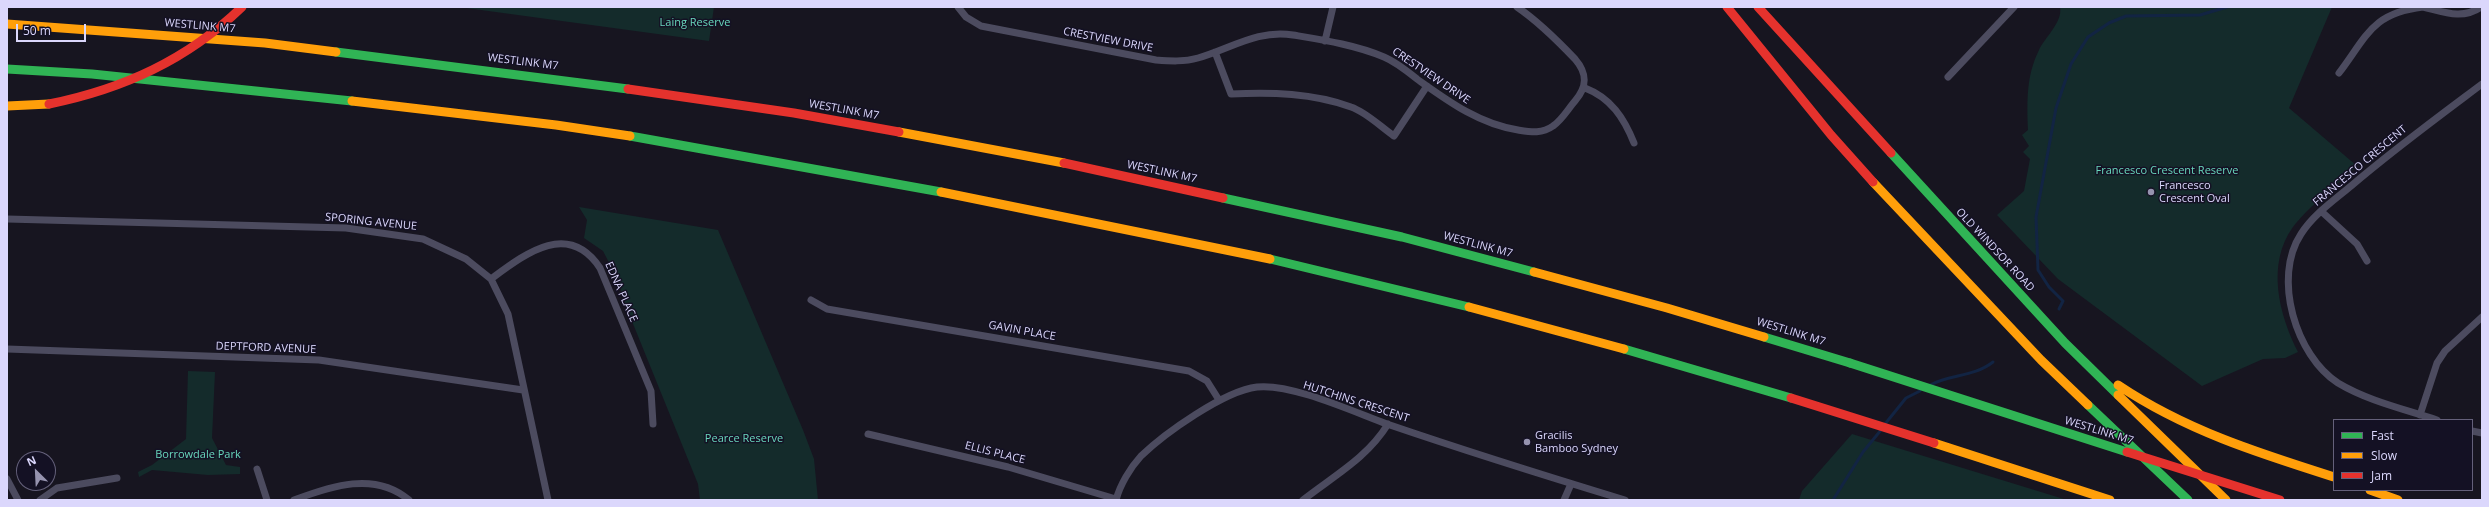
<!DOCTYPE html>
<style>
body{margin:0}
#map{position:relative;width:2489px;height:507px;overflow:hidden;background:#171520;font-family:"Open Sans",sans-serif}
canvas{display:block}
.frame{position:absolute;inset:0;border:8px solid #dbd7fc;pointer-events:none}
.legend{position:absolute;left:2333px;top:419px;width:140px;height:72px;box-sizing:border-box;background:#141124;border:1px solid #64607a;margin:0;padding:5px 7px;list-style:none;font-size:12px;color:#dbd7fc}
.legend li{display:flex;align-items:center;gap:8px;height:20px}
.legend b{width:20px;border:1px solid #64607a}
.north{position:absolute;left:16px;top:451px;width:40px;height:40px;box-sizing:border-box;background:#141124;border:1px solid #64607a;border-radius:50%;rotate:336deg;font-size:11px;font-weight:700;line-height:16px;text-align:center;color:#dbd7fc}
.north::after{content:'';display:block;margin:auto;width:14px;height:18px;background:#9693af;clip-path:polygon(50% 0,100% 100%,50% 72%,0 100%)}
.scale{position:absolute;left:16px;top:24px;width:70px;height:18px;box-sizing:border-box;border:2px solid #dbd7fc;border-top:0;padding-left:5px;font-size:12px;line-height:14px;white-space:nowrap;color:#dbd7fc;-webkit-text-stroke:3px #141124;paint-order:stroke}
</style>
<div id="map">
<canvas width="2489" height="507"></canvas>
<div class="frame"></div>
<ul class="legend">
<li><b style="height:5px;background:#30b455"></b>Fast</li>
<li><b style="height:5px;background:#ff9f0a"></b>Slow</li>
<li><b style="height:5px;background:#e5322d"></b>Jam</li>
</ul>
<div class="north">N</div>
<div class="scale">50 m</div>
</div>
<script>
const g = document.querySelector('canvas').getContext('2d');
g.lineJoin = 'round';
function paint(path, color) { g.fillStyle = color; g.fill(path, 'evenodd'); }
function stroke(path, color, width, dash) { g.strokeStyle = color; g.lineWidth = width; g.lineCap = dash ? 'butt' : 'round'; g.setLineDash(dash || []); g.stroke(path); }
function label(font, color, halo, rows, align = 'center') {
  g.font = font + ' "Open Sans",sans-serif'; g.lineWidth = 3; g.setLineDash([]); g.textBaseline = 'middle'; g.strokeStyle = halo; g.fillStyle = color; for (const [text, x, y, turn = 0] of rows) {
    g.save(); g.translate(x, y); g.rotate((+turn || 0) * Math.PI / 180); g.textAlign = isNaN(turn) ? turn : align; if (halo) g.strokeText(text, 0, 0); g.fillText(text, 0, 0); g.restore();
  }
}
paint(new Path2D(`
 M459 7H714L709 41Z
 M2060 7H2332L2289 108 2357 166C2338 184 2308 207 2293 227 2266 264 2279 315 2298 352L2285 358 2263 359 2202 386 2058 279 1997 215 2024 191 2030 159 2023 152 2029 146 2022 135 2028 130C2027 102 2026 76 2039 50 2045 37 2063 22 2060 7Z
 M579 207 718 230 803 430 814 459 818 500H700L698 484 625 304 618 280 603 251 584 238 587 220Z
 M188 371 215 372 212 438 226 465 240 467V474L208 475 152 470 139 477 138 472 152 465 186 439Z
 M1852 434 2067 500H1799L1802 491Z`), '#142b2b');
stroke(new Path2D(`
 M2059 309 2063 301 2049 287 2038 270 2036 217 2056 108 2071 64 2088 37 2109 23 2126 16 2200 15 2227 7
 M1930 385C1950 374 1974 377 1993 362
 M1885 424 1906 398 1920 391
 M1833 500 1863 452 1881 430`), '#122443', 3);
stroke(new Path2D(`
 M958 7 966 17 981 26 1156 60C1170 61 1184 62 1198 58 1230 49 1258 29 1293 35 1323 40 1356 45 1384 57 1396 62 1407 71 1417 79 1448 101 1479 124 1518 130 1531 132 1542 134 1553 126 1562 120 1568 109 1575 101 1587 87 1588 74 1575 59 1556 39 1539 22 1517 7
 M2423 7C2444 12 2462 20 2481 7
 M1325 41 1333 7
 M1215 52 1231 94C1271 92 1313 93 1351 107 1366 112 1381 127 1394 136L1427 86
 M2339 73C2367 36 2372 13 2423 7
 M1948 77 2014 7
 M1585 88C1611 98 1624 118 1634 143
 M2321 211 2357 244 2367 261
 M7 219 346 228 423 239 466 259 491 279 508 314 548 500
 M491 279C525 254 568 220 600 268L651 391 653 424
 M811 300 827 309 1189 371 1207 381 1219 400
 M7 349 319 360 523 390
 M2420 415 2437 363 2445 351 2482 317
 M2437 420C2404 409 2368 401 2338 383 2296 356 2272 278 2301 234 2313 215 2333 201 2351 186 2393 150 2438 117 2482 84
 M2472 431 2482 433
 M868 434 1008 467 1116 499
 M257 469 267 500
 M7 479 18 500
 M40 500 57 488 117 478
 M294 500C331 486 375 471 409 500
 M1116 500C1120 485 1130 468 1141 456 1165 433 1224 391 1257 387 1291 383 1354 412 1387 424 1466 451 1546 476 1625 500
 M1303 500C1335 475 1367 458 1388 424
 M1564 500 1571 484`), '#4c4b5f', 7);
stroke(new Path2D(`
 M336 52 628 89
 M7 69 92 74 352 101
 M630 136 941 192
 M1891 153 2065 343 2118 395
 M1223 198 1402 237 1534 272
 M1270 259 1469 307
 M1764 337 1850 363
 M1624 349 1791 398
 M2088 405 2188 500`), '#30b455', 9);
stroke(new Path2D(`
 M7 24 265 43 336 52
 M352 101 556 125 630 136
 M7 106 49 104
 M899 132 1064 163
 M1873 182 2041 360 2088 405
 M941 192 1270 259
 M1534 272 1667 308 1764 337
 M1469 307 1624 349
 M2118 385C2185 430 2258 453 2334 477
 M2118 395 2226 500
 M1934 443 2110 500
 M2370 490 2398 500`), '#ff9f0a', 9);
stroke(new Path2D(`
 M1727 7 1831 135 1873 182
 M1758 7 1891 153
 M628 89 794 113 899 132
 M1064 163 1223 198
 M1791 398 1934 443`), '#e5322d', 9);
stroke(new Path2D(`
 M1850 363 2127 452`), '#30b455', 9);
stroke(new Path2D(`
 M49 104C123 89 187 60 242 7
 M2127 452 2280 500`), '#e5322d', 9);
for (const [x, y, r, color] of [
 [2151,192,4,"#9693af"],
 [1527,442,4,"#9693af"]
]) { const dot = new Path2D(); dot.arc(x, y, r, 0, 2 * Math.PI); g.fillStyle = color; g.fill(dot); stroke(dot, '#141124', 1.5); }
label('11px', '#68d7bc', '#141124', [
 ["Laing Reserve",695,23],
 ["Francesco Crescent Reserve",2167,171],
 ["Pearce Reserve",744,439],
 ["Borrowdale Park",198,455]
]);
label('11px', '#dbd7fc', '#141124', [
 ["WESTLINK M7",200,26,5],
 ["CRESTVIEW DRIVE",1108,40,11],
 ["WESTLINK M7",523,62,7],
 ["CRESTVIEW DRIVE",1431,76,34],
 ["WESTLINK M7",844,110,10],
 ["FRANCESCO CRESCENT",2360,166,-40],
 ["WESTLINK M7",1162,172,12],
 ["SPORING AVENUE",371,222,6],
 ["WESTLINK M7",1478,245,15],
 ["OLD WINDSOR ROAD",1995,250,47],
 ["EDNA PLACE",621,292,66],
 ["GAVIN PLACE",1022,331,10],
 ["WESTLINK M7",1791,332,17],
 ["DEPTFORD AVENUE",266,348,2],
 ["HUTCHINS CRESCENT",1356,402,18],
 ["WESTLINK M7",2099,431,17],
 ["ELLIS PLACE",995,453,14]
]);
label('11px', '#dbd7fc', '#141124', [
 ["Francesco",2159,186],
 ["Crescent Oval",2159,199],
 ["Gracilis",1535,436],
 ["Bamboo Sydney",1535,449]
], 'left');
</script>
